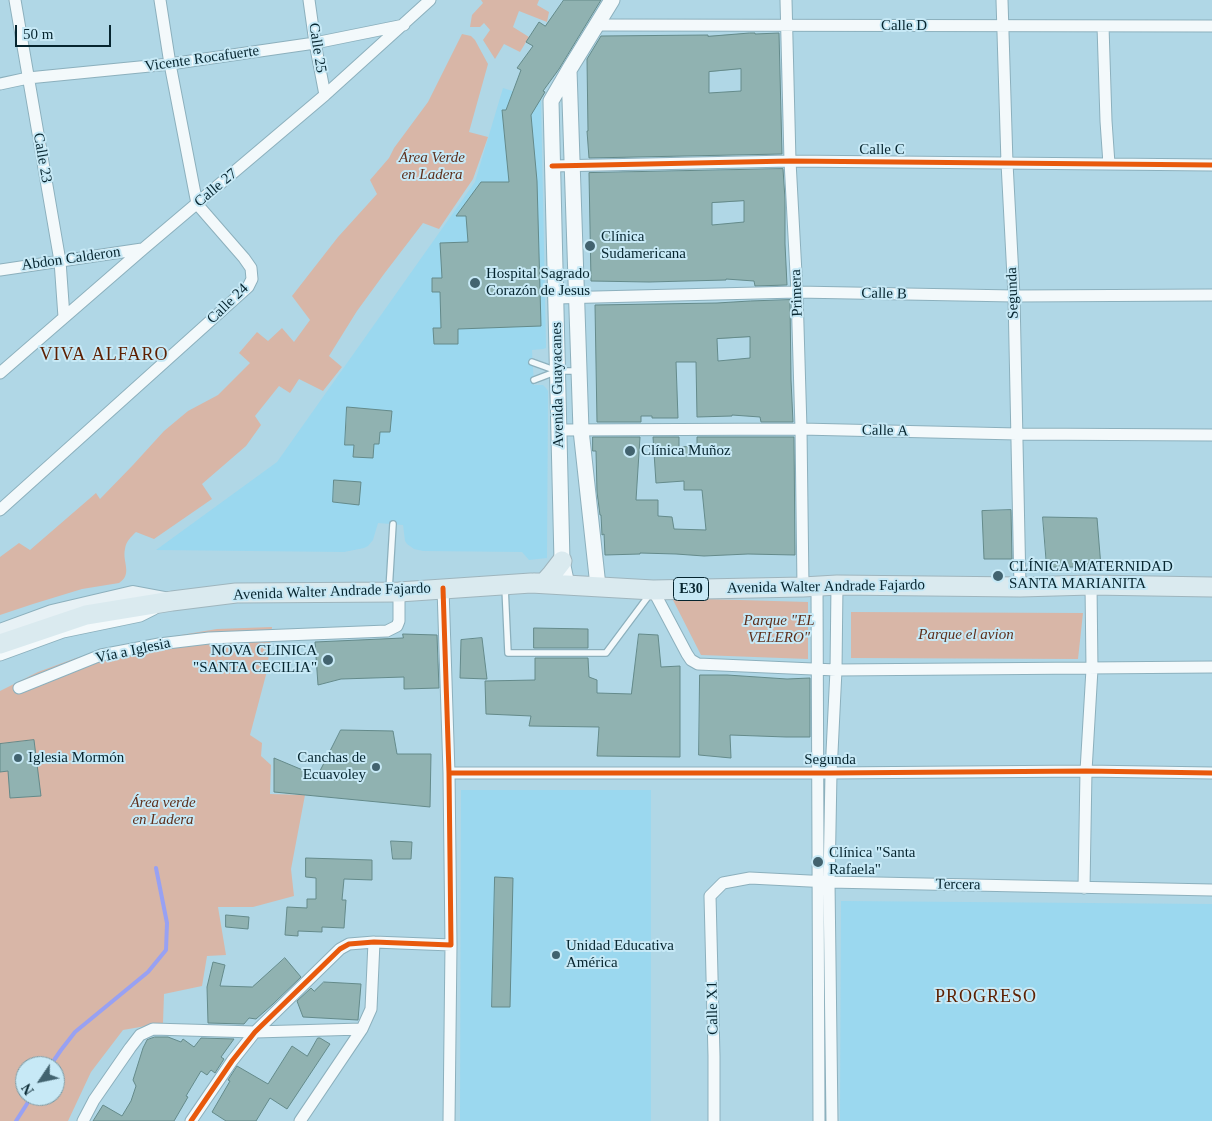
<!DOCTYPE html>
<meta charset="utf-8">
<style>
body{margin:0}
#map{position:relative;width:1212px;height:1121px;overflow:hidden;background:#b0d7e6;font-family:Georgia,serif}
canvas{display:block}
.north{position:absolute;left:15px;top:1056px;width:50px;height:50px;box-sizing:border-box;background:#c7e9f6;border:1px solid #7a9ba6;border-radius:50%;rotate:236deg;font-size:14px;font-weight:700;line-height:20px;text-align:center;color:#06252f}
.north::after{content:'';display:block;margin:auto;width:18px;height:22px;background:#42636f;clip-path:polygon(50% 0,100% 100%,50% 72%,0 100%)}
.scale{position:absolute;left:15px;top:25px;width:96px;height:22px;box-sizing:border-box;border:2px solid #06252f;border-top:0;padding-left:6px;font-size:15px;line-height:18px;white-space:nowrap;color:#06252f;-webkit-text-stroke:4px #c7e9f6;paint-order:stroke}
</style>
<div id="map">
<canvas width="1212" height="1121"></canvas>
<div class="north">N</div>
<div class="scale">50 m</div>
</div>
<script>
const g = document.querySelector('canvas').getContext('2d');
g.lineJoin = 'round';
function paint(path, color) { g.fillStyle = color; g.fill(path, 'evenodd'); }
function stroke(path, color, width, dash) { g.strokeStyle = color; g.lineWidth = width; g.lineCap = dash ? 'butt' : 'round'; g.setLineDash(dash || []); g.stroke(path); }
function label(font, color, halo, rows, align = 'center') {
  g.font = font + ' Georgia,serif'; g.lineWidth = 4; g.setLineDash([]); g.textBaseline = 'middle'; g.strokeStyle = halo; g.fillStyle = color; for (const [text, x, y, turn = 0] of rows) {
    g.save(); g.translate(x, y); g.rotate((+turn || 0) * Math.PI / 180); g.textAlign = isNaN(turn) ? turn : align; if (halo) g.strokeText(text, 0, 0); g.fillText(text, 0, 0); g.restore();
  }
}
paint(new Path2D(`
 M503 88 541 100 546 345V348L543 349 532 350 534 385H543L546 388 548 391 547 558 529 560 522 552 423 551 414 549 407 544 405 541 403 525 378 523 373 540 368 546 364 548 344 552 156 550 277 462 475 182Z
 M461 790H651V1121H460Z
 M841 901 1212 904V1121H840Z`), '#9bd8ef');
paint(new Path2D(`
 M481 0H539L537 5 549 12 547 22 519 11 513 27 529 37 520 52 504 44 495 59 483 40 490 30 484 23 480 27H470L472 15 483 3Z
 M462 34 471 36 475 40 488 64 469 132 488 137 473 179 439 229 423 223 384 274 357 311 329 356 342 367 323 391 299 379 290 393 279 386 255 416 261 425 246 446 202 484 212 499 154 539 136 532C131 537 126 541 125 549 122 562 133 574 119 583L82 589 33 604 0 615V557L19 543 30 550 96 493 100 499 133 465 164 431 188 411 218 395 250 363 239 353 257 332 268 341 282 328 294 342 310 320 292 296 338 237 377 194 370 180 389 158 394 148 428 102Z
 M672 598 808 602V659L701 655Z
 M851 612 1083 613 1078 659 851 658Z
 M272 627 267 671 250 735 262 743 261 756 271 765 270 794 305 795 291 869 294 896 253 907H218L226 955 207 956 202 986 164 994 163 1023 123 1030 91 1072 68 1121H0V691L38 672 76 658 121 645 217 629ZM25 1066H55V1096H25Z`), '#d8b6a7');
stroke(new Path2D(`
 M50 1066 61 1050 75 1032 148 972 166 950 167 923 156 868
 M16 1121 32 1096`), '#98a1f3', 4);
const building = new Path2D(`
 M564 0H601L559 69 543 91 545 92 531 115 537 181 541 326 458 329V344H434L433 328H441L440 292H432V278H442L440 243 468 242 466 216H456L481 182H509L502 110H506L521 70 517 68 533 46 526 42 539 22 545 26Z
 M750 33H755V34L779 33 782 154 589 158 587 131H588L587 59 601 36 708 35V36ZM741 69V91L709 93V72Z
 M783 169 785 199V244L787 285 755 286 754 281 726 279V280L649 282 591 281 589 173ZM744 201V222L712 225V203Z
 M790 300 791 380 793 422H761L760 417 732 415V416L697 417 696 362H676L678 418H652V416H641V422H597L595 305 717 303 750 301ZM750 337V358L718 361 717 339Z
 M347 407 392 411 390 432H380L379 444H374L373 458 353 457 354 445H345Z
 M593 437H640L636 500H658V516L672 517 674 529 706 530 702 490H684V481L656 483 653 437H679V447L697 446V437H794L795 555 748 554 704 556 676 554 640 553V554L605 555 604 534 602 535 601 515H600L597 492 596 451H593Z
 M334 480 361 482 359 505 333 502Z
 M1011 510 1012 559H984L982 511Z
 M1043 517 1097 518 1101 567H1047Z
 M534 628 588 629V648H534Z
 M403 634 437 635 439 688 404 689V677L341 679 318 685 315 642 403 638Z
 M639 634 658 635 661 667 680 666V757L597 756 599 727 529 726 531 716 486 714 485 681 535 680V658H588L589 677 597 680V693L631 694Z
 M482 638 487 679 460 678 461 640Z
 M700 675H727L787 679 810 678V737H786L730 735 731 758 699 755Z
 M341 730 393 731 397 754H431L430 807 274 792V758L317 776Z
 M34 740 41 796 10 798 8 771 0 772V744Z
 M391 841 412 842 411 859H393Z
 M306 858 372 860V880L344 879 342 900H346L344 928 322 927V932L298 931V936L285 935 287 907 307 908V899H316V878L306 877Z
 M495 877 513 878 510 1007H492Z
 M226 915 249 917 248 929 226 927Z
 M285 958 301 977 273 1004 256 1019 249 1018 244 1024 208 1023 207 987 213 962 225 965 220 986 252 987Z
 M324 982 361 984 358 1020 303 1017 297 1001 311 988 314 991Z
 M155 1037H168L181 1042 183 1039 194 1047 201 1038 234 1039 221 1057 224 1059 215 1073 211 1070 207 1075 201 1071 186 1096 188 1097 174 1121H93L103 1105 122 1116 131 1101 136 1086 133 1080 143 1048 147 1040Z
 M318 1038H320L330 1044 287 1109 270 1098 256 1121H226L212 1112 230 1081 228 1080 237 1066 268 1084 292 1046 307 1056Z`);
paint(building, '#90b2b1');
stroke(building, '#648a8a', 1);
const service = new Path2D(`
 M532 362 557 371H578
 M534 380 555 372
 M505 587 508 653H606L650 594
 M389 590 393 524`);
const minor = new Path2D(`
 M15 0 60 261 64 317
 M309 0 315 43 325 95
 M786 0 790 161 797 292 801 429 803 587
 M1002 0 1007 163 1014 296 1020 587
 M597 25 1212 26
 M1103 26 1106 121 1109 164
 M0 84 28 78 170 64 315 43 404 25
 M552 166 790 161 1212 165
 M0 270 142 249
 M556 298 797 292 1014 296 1212 295
 M0 373 143 249 325 95 430 0
 M559 430 801 429 1017 434 1212 435
 M0 510 248 287 252 279 251 268 244 258 197 204 170 64 160 0
 M817 586 819 1121
 M653 590 687 654 691 660 698 664 836 670 1212 667
 M0 655 63 632 140 616 154 609
 M19 688 101 655 159 644 209 638 387 631 397 626 399 621V592
 M449 773H831L1086 771 1212 773
 M1084 888 1086 771 1092 669 1091 585
 M83 1121 94 1100 130 1048 140 1035 153 1029 255 1032 362 1029
 M191 1121 232 1061 255 1032 340 949 349 944 374 942 451 945 449 773 443 588
 M300 1121 362 1029 371 1009 374 942
 M449 1121 451 945
 M714 1121V1056L710 896 723 883 750 878 829 882 1212 890
 M832 1121 829 882 831 773 836 670 837 585`);
const tertiary = new Path2D(`
 M569 70 581 430 598 586
 M567 585 562 561 551 101 569 70 612 0`);
const secondary = new Path2D(`
 M0 632 52 613 133 594 165 600`);
const primary = new Path2D(`
 M534 583H544L552 574 562 561
 M0 644 86 615 172 601 236 593 399 592 531 583 653 590 803 587 837 585 1020 587 1091 585 1212 587`);
stroke(service, '#8cb0bd', 8);
stroke(minor, '#8cb0bd', 13);
stroke(tertiary, '#8cb0bd', 17);
stroke(secondary, '#8cb0bd', 18);
stroke(primary, '#9fb5bd', 21);
stroke(service, '#f3f9fb', 5.5);
stroke(minor, '#f3f9fb', 11);
stroke(tertiary, '#f3f9fb', 15);
stroke(secondary, '#e7f1f5', 16);
stroke(primary, '#daeaef', 19);
stroke(new Path2D(`
 M552 166 790 161 1212 165
 M449 773H831L1086 771 1212 773
 M191 1121 232 1061 255 1032 340 949 349 944 374 942 451 945 449 773 443 588`), '#e8590c', 5);
for (const [x, y, r, color] of [
 [590,246,6,"#42636f"],
 [475,283,6,"#42636f"],
 [630,451,6,"#42636f"],
 [998,576,6,"#42636f"],
 [328,660,6,"#42636f"],
 [18,758,5,"#42636f"],
 [376,767,5,"#42636f"],
 [818,862,6,"#42636f"],
 [556,955,5,"#42636f"]
]) { const dot = new Path2D(); dot.arc(x, y, r, 0, 2 * Math.PI); g.fillStyle = color; g.fill(dot); stroke(dot, '#c7e9f6', 2); }
for (const [x, y, w] of [
 [691,589,35]
]) { const box = new Path2D(); box.roundRect(x - w / 2, y - 11.5, w, 23, 4); g.fillStyle = '#c7e9f6'; g.fill(box); stroke(box, '#06252f', 1); }
label('bold 14px', '#06252f', null, [
 ["E30",691,589]
]);
label('15px', '#06252f', '#c7e9f6', [
 ["Calle D",904,26],
 ["Calle 25",317,48,81],
 ["Vicente Rocafuerte",202,59,-8],
 ["Calle C",882,150],
 ["Calle 23",42,158,80],
 ["Calle 27",216,188,-40],
 ["Abdon Calderon",71,259,-8],
 ["Primera",797,293,-92],
 ["Segunda",1013,293,-92],
 ["Calle B",884,294,1],
 ["Calle 24",228,304,-44],
 ["Avenida Guayacanes",558,385,-91],
 ["Calle A",885,431,1],
 ["Avenida Walter Andrade Fajardo",826,587,-1],
 ["Avenida Walter Andrade Fajardo",332,592,-2],
 ["Vía a Iglesia",133,651,-12],
 ["Segunda",830,760],
 ["Tercera",958,885,1],
 ["Calle X1",713,1008,-91]
]);
label('italic 15px', '#5e2f1b', '#c7e9f6', [
 ["Área Verde",432,158],
 ["en Ladera",432,175],
 ["Parque \"EL",779,621],
 ["VELERO\"",779,638],
 ["Parque el avion",966,635],
 ["Área verde",163,803],
 ["en Ladera",163,820]
]);
label('15px', '#06252f', '#c7e9f6', [
 ["Clínica",601,237],
 ["Sudamericana",601,254],
 ["Hospital Sagrado",486,274],
 ["Corazón de Jesus",486,291],
 ["Clínica Muñoz",641,451],
 ["CLÍNICA MATERNIDAD",1009,567],
 ["SANTA MARIANITA",1009,584],
 ["NOVA CLINICA",317,651,"right"],
 ["\"SANTA CECILIA\"",317,668,"right"],
 ["Iglesia Mormón",28,758],
 ["Canchas de",366,758,"right"],
 ["Ecuavoley",366,775,"right"],
 ["Clínica \"Santa",829,853],
 ["Rafaela\"",829,870],
 ["Unidad Educativa",566,946],
 ["América",566,963]
], 'left');
g.letterSpacing = '1px';
label('18px', '#5d1f00', '#c7e9f6', [
 ["VIVA ALFARO",104,355],
 ["PROGRESO",986,997]
]);
g.letterSpacing = '0px';
</script>
